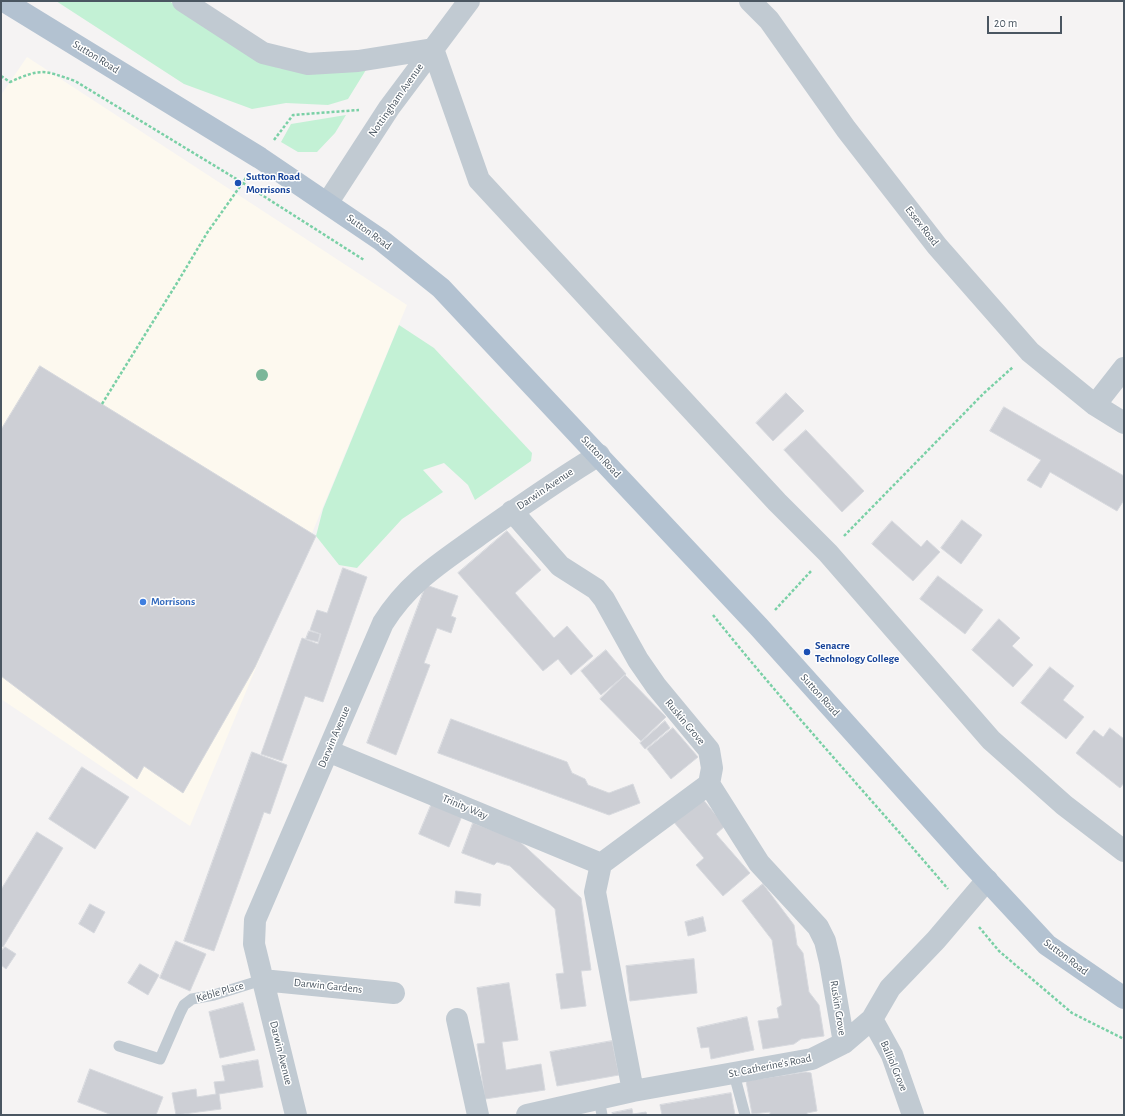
<!DOCTYPE html>
<style>
body{margin:0}
#map{position:relative;width:1125px;height:1116px;overflow:hidden;background:#f5f3f3;font-family:"Alegreya Sans",sans-serif}
canvas{display:block}
.frame{position:absolute;inset:0;border:2px solid #4a5661;pointer-events:none}
.scale{position:absolute;left:987px;top:16px;width:75px;height:18px;box-sizing:border-box;border:2px solid #4a5661;border-top:0;padding-left:5px;font-size:12px;line-height:14px;white-space:nowrap;color:#4a5661;-webkit-text-stroke:3px #fff;paint-order:stroke}
</style>
<div id="map">
<canvas width="1125" height="1116"></canvas>
<div class="frame"></div>
<div class="scale">20 m</div>
</div>
<script>
const g = document.querySelector('canvas').getContext('2d');
g.lineJoin = 'round';
function paint(path, color) { g.fillStyle = color; g.fill(path, 'evenodd'); }
function stroke(path, color, width, dash) { g.strokeStyle = color; g.lineWidth = width; g.lineCap = dash ? 'butt' : 'round'; g.setLineDash(dash || []); g.stroke(path); }
function label(font, color, halo, rows, align = 'center') {
  g.font = font + ' "Alegreya Sans",sans-serif'; g.lineWidth = 3; g.setLineDash([]); g.textBaseline = 'middle'; g.strokeStyle = halo; g.fillStyle = color; for (const [text, x, y, turn = 0] of rows) {
    g.save(); g.translate(x, y); g.rotate((+turn || 0) * Math.PI / 180); g.textAlign = isNaN(turn) ? turn : align; if (halo) g.strokeText(text, 0, 0); g.fillText(text, 0, 0); g.restore();
  }
}
paint(new Path2D(`
 M27 57 407 305 190 826 1 699V95Z`), '#fdf9ef');
paint(new Path2D(`
 M56 1H169L278 68 312 72 369 65 348 99 328 105 286 103 252 109 184 84Z
 M346 115 335 133 317 152H298L281 142 291 124Z
 M399 325 434 348 532 453 531 461 475 500 468 485 444 463 423 470 443 492 402 519 357 568 339 565 316 536 323 509Z`), '#c3f1d5');
const building = new Path2D(`
 M40 366 316 536 255 667 183 793 144 766 137 779 1 676V430Z
 M786 393 804 411 773 441 756 423Z
 M1004 407 1124 476V500L1117 511 1050 472 1041 488 1027 480 1041 460 990 431Z
 M806 430 864 491 842 512 784 450Z
 M962 520 982 535 961 564 941 548Z
 M892 521 921 547 927 540 940 552 913 581 872 544Z
 M507 531 541 570 515 593 554 638 567 626 593 656 571 675 558 659 543 671 458 573Z
 M343 568 367 577 323 702 305 696 282 761 261 754 302 638 318 644 321 634 310 630 317 610 327 613Z
 M938 576 983 610 965 634 920 599Z
 M426 585 458 596 451 616 456 618 451 633 437 628 424 663 430 665 396 755 367 743Z
 M999 619 1020 638 1012 646 1033 665 1013 687 972 650Z
 M309 631 320 634 318 642 306 639Z
 M606 650 626 674 601 695 581 671Z
 M1050 667 1074 686 1063 700 1084 717 1066 739 1021 703Z
 M625 675 666 717 641 741 600 699Z
 M451 719 567 762 572 773 585 779 588 785 609 793 633 784 640 803 609 815 438 753Z
 M665 721 670 728 645 749 640 743Z
 M673 728 698 757 671 779 647 749Z
 M1110 728 1124 739V783L1120 788 1076 753 1094 730 1103 737Z
 M252 752 287 765 270 814 264 812 214 951 184 941Z
 M82 767 129 797 95 849 49 819Z
 M701 797 725 826 716 834 750 873 723 896 696 865 704 858 673 821Z
 M432 803 462 816 449 847 419 834Z
 M473 823 517 839 581 898 591 970 581 971 586 1006 561 1009 556 974 564 973 555 909 510 866 497 862 494 865 462 853Z
 M37 832 63 848 3 947 1 945V890Z
 M763 884 794 925 797 945 803 953 809 992 819 1005 824 1036 801 1039 794 1044 763 1049 758 1021 779 1018 777 1008 782 1005 772 940 742 901Z
 M456 891 481 894 480 906 455 903Z
 M90 904 105 912 94 933 79 924Z
 M703 917 706 931 688 936 685 922Z
 M176 941 206 954 190 991 160 978Z
 M5 947 16 954 6 969 1 965V951Z
 M694 959 697 993 630 1001 626 966Z
 M140 964 159 975 148 995 128 983Z
 M509 983 518 1040 502 1042 506 1070 541 1064 545 1090 485 1099 477 1044 485 1043 477 988Z
 M243 1003 255 1050 220 1058 209 1012Z
 M747 1017 754 1050 711 1059 709 1047 701 1048 697 1028Z
 M612 1041 619 1075 557 1086 550 1052Z
 M258 1060 263 1087 219 1094 221 1109 176 1115 172 1093 196 1089 197 1097 216 1094 214 1082 225 1081 222 1066Z
 M90 1069 163 1097 156 1115H112L78 1102Z
 M806 1072 811 1073 817 1111 807 1113V1115H770V1112L752 1114 746 1081Z
 M731 1093 735 1115H662L660 1105Z
 M632 1109 633 1114 646 1112 647 1115H613L612 1113Z`);
paint(building, '#cdcfd5');
stroke(building, '#d7d9de', 1);
stroke(new Path2D(`
 M1 76 10 82C41 68 44 70 75 81L243 183 364 260
 M274 140 293 115 359 110
 M102 404 177 283 207 233 246 178
 M844 536 984 393 1013 367
 M775 610 812 570
 M713 615C788 709 870 797 948 889
 M979 927 999 951 1072 1013 1124 1039`), '#7ad0a6', 2.5, [3, 2]);
stroke(new Path2D(`
 M119 1046 160 1059 180 1013 184 1005 192 999 214 995 262 980
 M734 1074 745 1115
 M599 1099 602 1115`), '#c1cad2', 11);
stroke(new Path2D(`
 M183 1 263 53 308 64 358 61 433 49 479 180 777 502 828 553 991 740 1064 805 1124 851
 M750 1 769 20 846 129 937 246 1030 352 1095 405 1124 423
 M328 202 389 108 469 1
 M1095 405 1124 368
 M512 511 560 566 596 589 604 599 638 660 656 686 709 750 712 768 709 784 759 863 818 927 825 941 830 962 844 1043
 M328 751 601 864
 M262 980 394 993
 M457 1019 478 1115
 M872 1019 892 1055 913 1115
 M633 1091 595 892 601 864 709 784
 M296 1115 254 944 255 920 383 623C409 582 439 564 478 536 518 508 557 480 599 455
 M527 1115 633 1091 812 1059 844 1043 872 1019 890 988 936 940 987 880`), '#c1cad2', 22);
stroke(new Path2D(`
 M4 1 260 158 381 240 441 288 759 627 969 861 1047 945 1124 998`), '#b3c2d1', 22);
g.fillStyle = '#7bb799';
for (const [x, y] of [
 [262,375]
]) { g.beginPath(); g.arc(x, y, 6, 0, 2 * Math.PI); g.fill(); }
for (const [x, y, r, color] of [
 [238,183,4,"#1a4fb4"],
 [143,602,4,"#3f7fe0"],
 [807,652,4,"#1a4fb4"]
]) { const dot = new Path2D(); dot.arc(x, y, r, 0, 2 * Math.PI); g.fillStyle = color; g.fill(dot); stroke(dot, '#fff', 1.5); }
label('11px', '#4a5661', '#fff', [
 ["Sutton Road",96,57,32],
 ["Nottingham Avenue",396,100,-55],
 ["Essex Road",922,226,52],
 ["Sutton Road",369,232,36],
 ["Sutton Road",601,457,47],
 ["Darwin Avenue",545,489,-34],
 ["Sutton Road",820,695,48],
 ["Ruskin Grove",685,722,50],
 ["Darwin Avenue",334,737,-67],
 ["Trinity Way",465,807,23],
 ["Sutton Road",1066,957,37],
 ["Darwin Gardens",328,986,6],
 ["Keble Place",220,992,-16],
 ["Ruskin Grove",838,1008,81],
 ["Darwin Avenue",281,1053,76],
 ["St. Catherine's Road",770,1066,-11],
 ["Balliol Grove",894,1066,67]
]);
label('bold 11px', '#164399', '#fff', [
 ["Sutton Road",246,177],
 ["Morrisons",246,190],
 ["Senacre",815,646],
 ["Technology College",815,659]
], 'left');
label('bold 11px', '#366cbe', '#fff', [
 ["Morrisons",151,602]
], 'left');
</script>
